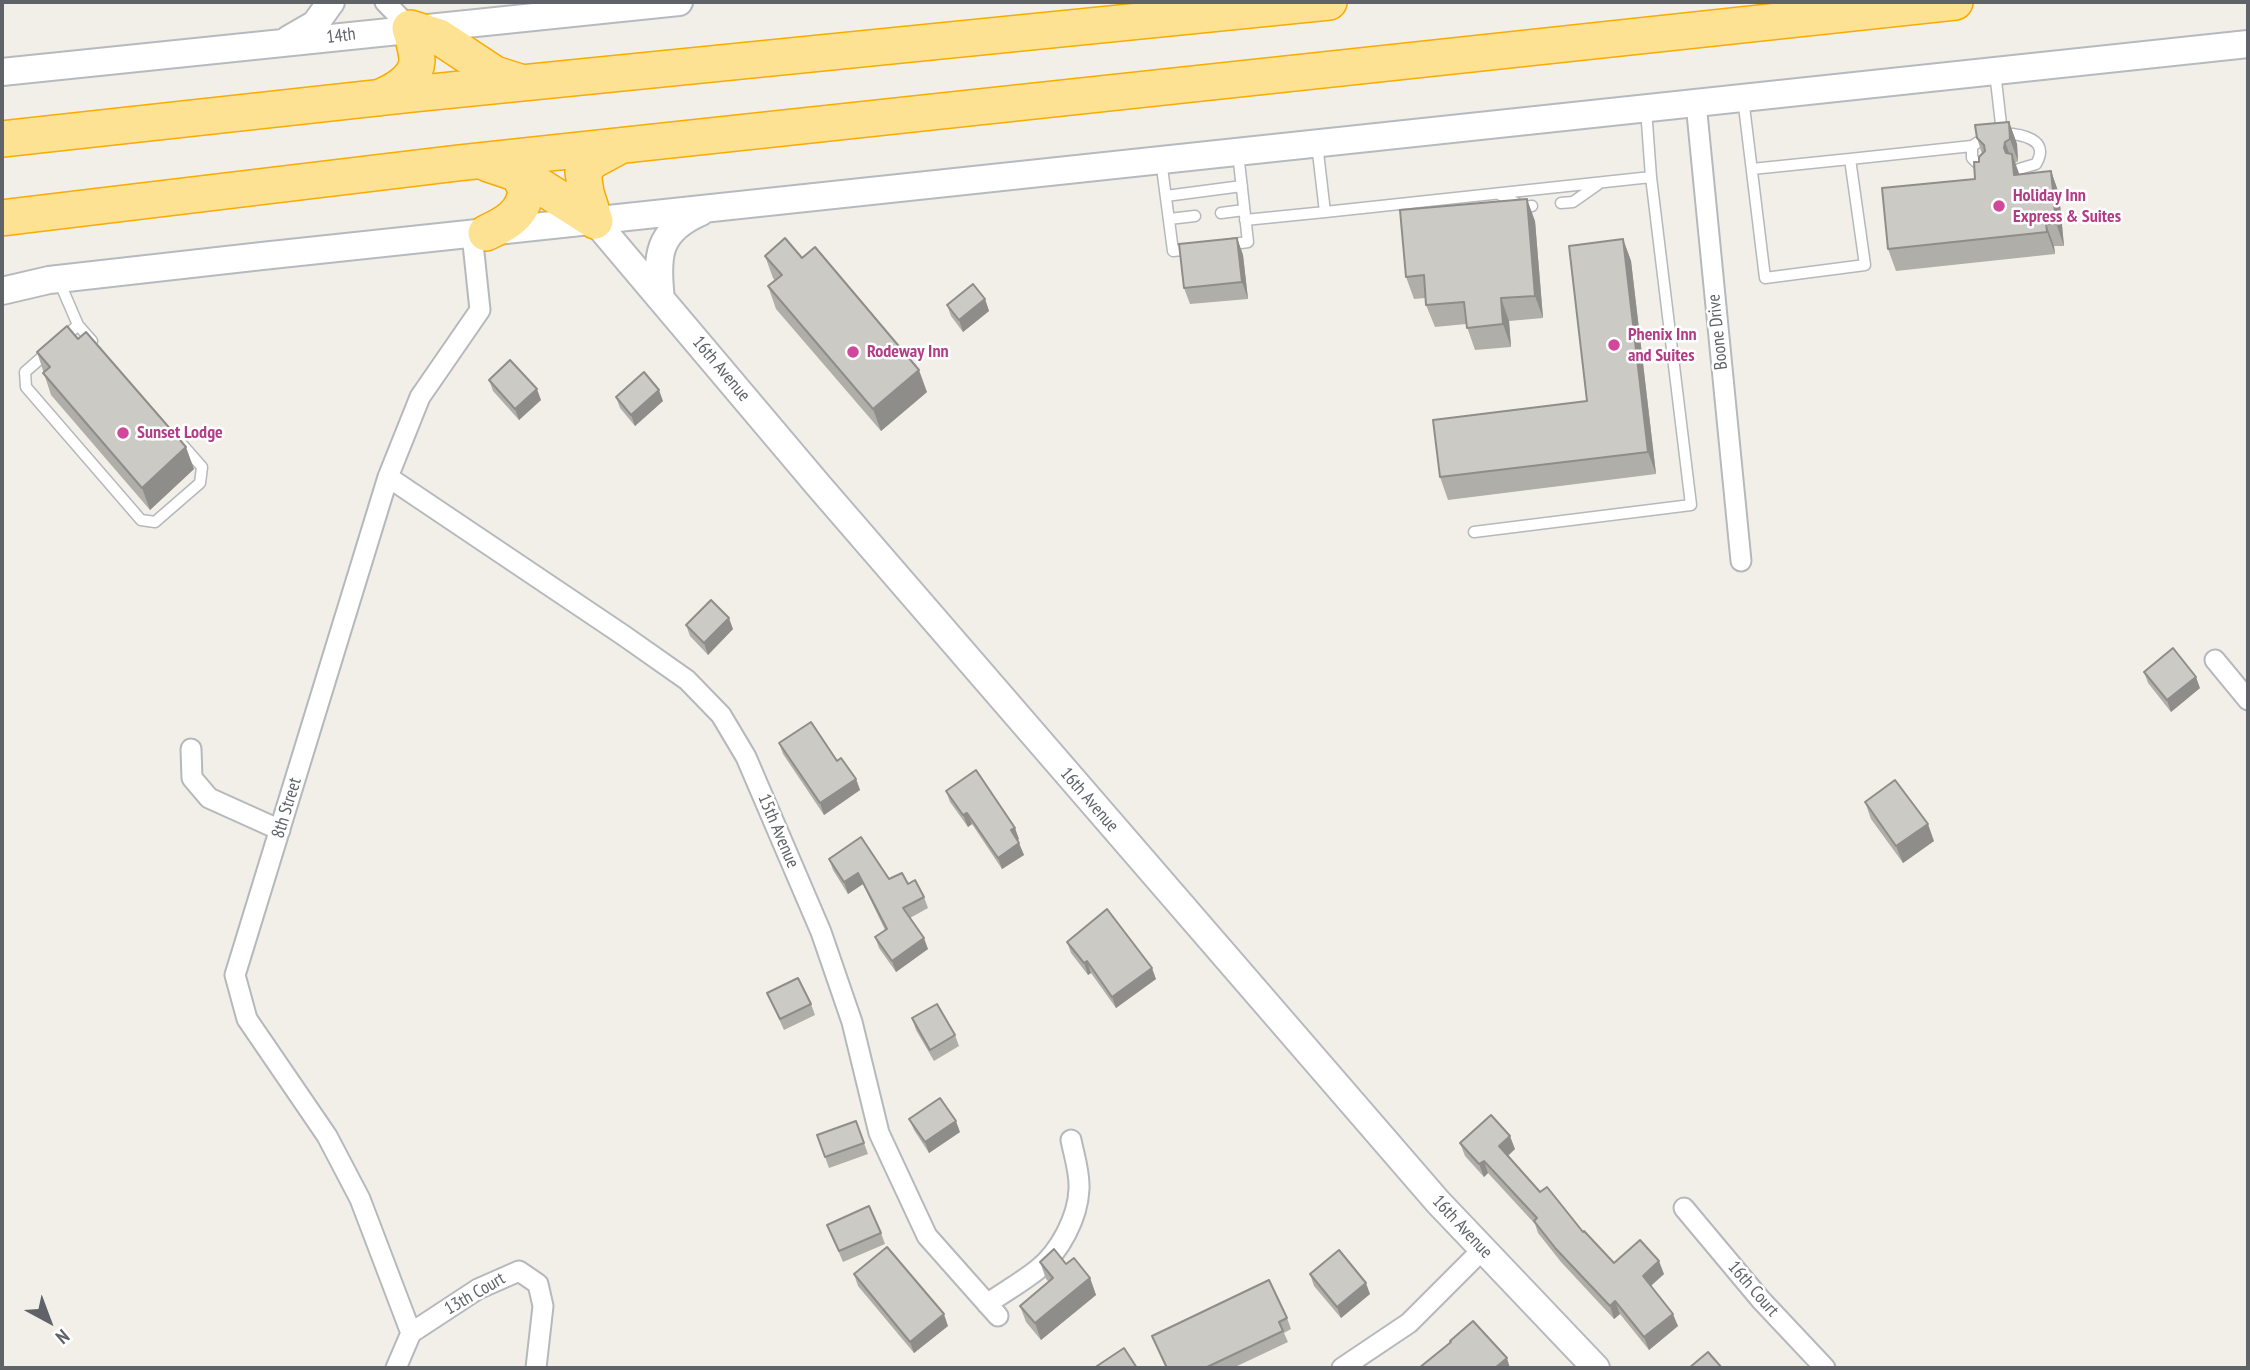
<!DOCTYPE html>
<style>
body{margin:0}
#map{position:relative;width:2250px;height:1370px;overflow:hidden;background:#f1efe8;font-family:"PT Sans Narrow",sans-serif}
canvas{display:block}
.frame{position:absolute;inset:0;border:4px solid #5f6368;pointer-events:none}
.north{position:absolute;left:14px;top:1286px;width:70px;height:70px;-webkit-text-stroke:5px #fff;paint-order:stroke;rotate:139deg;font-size:19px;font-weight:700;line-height:28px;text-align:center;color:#5f6368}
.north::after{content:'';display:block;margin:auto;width:24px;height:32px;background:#5f6368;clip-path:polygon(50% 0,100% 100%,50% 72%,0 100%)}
</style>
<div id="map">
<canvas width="2250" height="1370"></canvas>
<div class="frame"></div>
<div class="north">N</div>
</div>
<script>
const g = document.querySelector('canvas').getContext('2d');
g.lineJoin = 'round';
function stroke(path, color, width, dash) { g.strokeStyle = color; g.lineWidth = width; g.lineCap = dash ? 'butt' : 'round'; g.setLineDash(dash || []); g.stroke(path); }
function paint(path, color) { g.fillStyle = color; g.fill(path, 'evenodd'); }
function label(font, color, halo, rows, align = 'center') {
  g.font = font + ' "PT Sans Narrow",sans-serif'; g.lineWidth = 5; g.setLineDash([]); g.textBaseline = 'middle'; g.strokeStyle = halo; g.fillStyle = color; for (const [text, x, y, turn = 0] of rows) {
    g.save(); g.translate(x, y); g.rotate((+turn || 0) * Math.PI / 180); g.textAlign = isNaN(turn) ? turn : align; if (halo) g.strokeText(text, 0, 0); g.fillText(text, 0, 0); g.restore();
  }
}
const lane = new Path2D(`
 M1995 72 2002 133
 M1743 98 1765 278 1865 265 1850 159 1972 146 1988 136
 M1646 109 1651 177
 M2003 133C2021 134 2051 139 2036 164L2019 169
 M1317 144 1325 212 1651 177 1691 505 1474 532
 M1972 146V158L1983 169
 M1161 160 1173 251 1191 249
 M1752 169 1850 159
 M1499 194 1523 207 1532 206
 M1166 196 1242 186
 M1561 203 1573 202 1600 183
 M1221 213 1244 210
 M1169 219 1195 216
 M1245 220 1325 212
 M1227 245 1248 242 1238 153
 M59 281 78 325 92 341
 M63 339 78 325
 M49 351 25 372 26 387 141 520 155 522 200 483 202 467 180 442`);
const street = new Path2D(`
 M385 2 410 28
 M1696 103 1741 561
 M388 477 623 635 687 680 721 715 746 757 821 932 852 1022 879 1133 927 1236 998 1316
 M2215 660 2248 700
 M191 749 192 778 209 798 280 830
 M1684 1208 1761 1300 1825 1368
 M987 1304C1004 1292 1022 1282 1037 1270 1060 1252 1078 1217 1079 1189 1080 1173 1074 1155 1071 1140
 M411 1333 478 1289 519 1271 538 1284 543 1306 536 1368
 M396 1368 411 1333 360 1199 327 1136 247 1019 235 975 388 477 420 397 480 310 472 234
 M1342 1368 1409 1323 1483 1249`);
const secondary = new Path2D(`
 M289 39 315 24 331 2
 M2 72 679 2
 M595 221 818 485 1438 1202 1596 1368
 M2 291 49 280 262 256 2248 44
 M661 299C656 256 657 231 701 212`);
const highway = new Path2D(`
 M378 98C393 92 416 80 417 61 417 51 413 38 410 28L439 37 495 74 520 82
 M2 139 412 94 1329 2
 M488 164 524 176 595 221
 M2 218 458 163 1955 2
 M595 221 586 193 583 172 592 161 618 147
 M486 233C506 224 525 213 526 189L517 172`);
stroke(lane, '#b5b8bc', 13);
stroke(street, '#b5b8bc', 23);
stroke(secondary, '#b6babf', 30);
stroke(highway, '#f9ab00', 38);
stroke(lane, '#fff', 10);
stroke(street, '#fff', 19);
stroke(secondary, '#fff', 26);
stroke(highway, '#fde293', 35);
paint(new Path2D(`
 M2009 122 2017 144 2018 161 2015 163 2019 175 2051 171 2059 194 2064 246H2054L2055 254 1896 271 1888 249 1975 179 1982 154 1977 138Z
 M1535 221 1543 318 1509 321 1511 347 1475 350 1466 324 1435 327 1426 305V298L1414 299 1406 277Z
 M1237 238 1243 255 1248 299 1190 304 1184 288Z
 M1623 239 1631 261 1656 474 1448 500 1440 477 1587 401Z
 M765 256 802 258 927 392 881 431 776 309 768 286 775 281 773 278Z
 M985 299 989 311 963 332 951 316 947 305Z
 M37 352 194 469 150 510 51 395Z
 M489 380 541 400 519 420 493 391Z
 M616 397 663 401 635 426 620 408Z
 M686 625 733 629 708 655 690 636Z
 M2144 672 2200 688 2171 712 2148 683Z
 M779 743 837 761 856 779 860 790 824 815 783 754Z
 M946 791 1019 839 1017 840 1024 855 1002 869 972 824 968 827 950 802Z
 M1865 802 1934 841 1903 863 1871 819Z
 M829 859 889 879 908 884 924 897 928 908 910 918 928 949 896 972 879 948 875 937 885 930 863 884 848 894 833 870Z
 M1067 942 1156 979 1116 1008 1091 973 1088 975 1071 953Z
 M767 993 811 1004 815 1015 784 1030Z
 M912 1018 955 1035 959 1046 934 1061 916 1030Z
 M909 1119 960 1132 929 1153 914 1130Z
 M856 1121 868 1154 829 1168 817 1135Z
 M1460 1143 1515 1149 1508 1156 1540 1192 1614 1263 1664 1274 1651 1286 1678 1326 1649 1350 1620 1314 1614 1319 1561 1262 1538 1233 1535 1224 1488 1173 1484 1177 1465 1156Z
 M827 1225 881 1233 885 1244 843 1262Z
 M1040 1262 1066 1264 1090 1278 1096 1295 1041 1340 1026 1322 1020 1306 1049 1282 1046 1279Z
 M854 1274 948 1326 914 1353 858 1286Z
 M1310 1274 1370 1294 1341 1318 1314 1286Z
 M1287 1318 1291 1329 1284 1333 1288 1342 1233 1368H1166L1152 1336Z`), '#afaea9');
paint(new Path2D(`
 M2009 122 2017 144 2018 161 2010 139Z
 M2005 142 2013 163 2012 154 2020 176 2022 198 2004 148Z
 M2051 171 2059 194 2064 246 2056 223Z
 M1527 199 1535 221 1543 318 1535 296Z
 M2046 224 2054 246 2055 254 2047 232Z
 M1237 238 1243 255 1248 299 1242 282Z
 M1623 239 1631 261 1656 474 1648 452Z
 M1501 298 1509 321 1511 347 1503 324Z
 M985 299 989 311 963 332 959 320Z
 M919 370 927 392 881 431 873 409Z
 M537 389 541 400 519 420 515 409Z
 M659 390 663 401 635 426 631 415Z
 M186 447 194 469 150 510 142 488Z
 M729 618 733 629 708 655 704 643Z
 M2196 677 2200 688 2171 712 2167 700Z
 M856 779 860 790 824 815 820 803Z
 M967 813 972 824 968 827 963 815Z
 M1928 824 1934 841 1903 863 1896 846Z
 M1015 828 1019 839 1015 842 1011 830Z
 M1019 843 1024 855 1002 869 998 858Z
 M858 873 863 884 848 894 844 882Z
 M924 938 928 949 896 972 892 961Z
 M1087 961 1091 973 1088 975 1084 963Z
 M1152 968 1156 979 1116 1008 1112 997Z
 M956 1121 960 1132 929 1153 925 1142Z
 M1510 1136 1515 1149 1504 1159 1499 1146Z
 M1484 1161 1488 1173 1484 1177 1479 1164Z
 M1659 1261 1664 1274 1647 1289 1643 1276Z
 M1090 1278 1096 1295 1041 1340 1035 1323Z
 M1366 1283 1370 1294 1341 1318 1337 1307Z
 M1615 1301 1620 1314 1614 1319 1610 1306Z
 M944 1314 948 1326 914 1353 910 1342Z
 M1673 1314 1678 1326 1649 1350 1644 1337Z
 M1507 1358 1510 1368H1495Z`), '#8f8d8a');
const building = new Path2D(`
 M2009 122 2010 139 2005 142 2004 148 2006 153 2012 154 2014 175 2051 171 2056 223 2046 224 2047 232 1888 249 1882 188 1975 179 1974 162H1979V157L1985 151 1984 145 1977 138 1975 125Z
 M1527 199 1535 296 1501 298 1503 324 1467 328 1464 302 1426 305 1424 275 1406 277 1400 210Z
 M785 238 802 258 815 247 919 370 873 409 768 286 782 275 765 256Z
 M1237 238 1242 282 1184 288 1179 244Z
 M1623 239 1648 452 1440 477 1433 420 1587 401 1569 246Z
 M973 284 985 299 959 320 947 305Z
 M67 326 78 339 86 332 186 447 142 488 43 373 50 367 37 352Z
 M510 360 537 389 515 409 489 380Z
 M644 372 659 390 631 415 616 397Z
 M711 600 729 618 704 643 686 625Z
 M2173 648 2196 677 2167 700 2144 672Z
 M811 722 837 761 841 758 856 779 820 803 779 743Z
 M976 770 1015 828 1011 830 1019 843 998 858 967 813 963 815 946 791Z
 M1895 780 1928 824 1896 846 1865 802Z
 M861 837 889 879 902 873 908 884 915 880 924 897 903 908 924 938 892 961 875 937 887 929 858 873 844 882 829 859Z
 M1107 909 1152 968 1112 997 1087 961 1084 963 1067 942Z
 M798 978 811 1004 780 1019 767 993Z
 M937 1004 955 1035 930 1050 912 1018Z
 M940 1098 956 1121 925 1142 909 1119Z
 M1491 1115 1510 1136 1499 1146 1540 1192 1547 1187 1583 1232 1584 1231 1614 1263 1640 1240 1659 1261 1643 1276 1673 1314 1644 1337 1615 1301 1610 1306 1556 1249 1534 1221 1537 1218 1484 1161 1479 1164 1460 1143Z
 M856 1121 864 1143 825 1157 817 1135Z
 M869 1206 881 1233 839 1251 827 1225Z
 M887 1247 944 1314 910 1342 854 1274Z
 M1054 1249 1066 1264 1074 1258 1090 1278 1035 1323 1020 1306 1053 1278 1040 1262Z
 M1339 1250 1366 1283 1337 1307 1310 1274Z
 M1269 1280 1287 1318 1279 1322 1283 1331 1205 1368H1167L1152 1336Z
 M1473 1321 1507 1358 1495 1368H1419L1451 1342 1450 1341Z
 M1124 1348 1137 1368H1094Z
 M1708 1352 1722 1368H1689Z`);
paint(building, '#cccac5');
stroke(building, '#8f8d8a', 2);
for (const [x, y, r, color] of [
 [1999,206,7,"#d1479c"],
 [1614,345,7,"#d1479c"],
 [853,352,7,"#d1479c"],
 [123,433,7,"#d1479c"]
]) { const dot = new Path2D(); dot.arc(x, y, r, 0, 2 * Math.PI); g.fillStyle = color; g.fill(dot); stroke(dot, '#fff', 2.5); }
label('18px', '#5f6368', '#fff', [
 ["14th",341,36,-7],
 ["Boone Drive",1718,332,-96],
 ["16th Avenue",721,369,50],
 ["16th Avenue",1089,800,49],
 ["8th Street",287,808,-73],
 ["15th Avenue",778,831,67],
 ["16th Avenue",1462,1227,47],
 ["16th Court",1753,1289,49],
 ["13th Court",475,1294,-30]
]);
label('bold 18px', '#b23c85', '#fff', [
 ["Holiday Inn",2013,196],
 ["Express & Suites",2013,217],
 ["Phenix Inn",1628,335],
 ["and Suites",1628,356],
 ["Rodeway Inn",867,352],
 ["Sunset Lodge",137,433]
], 'left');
</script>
